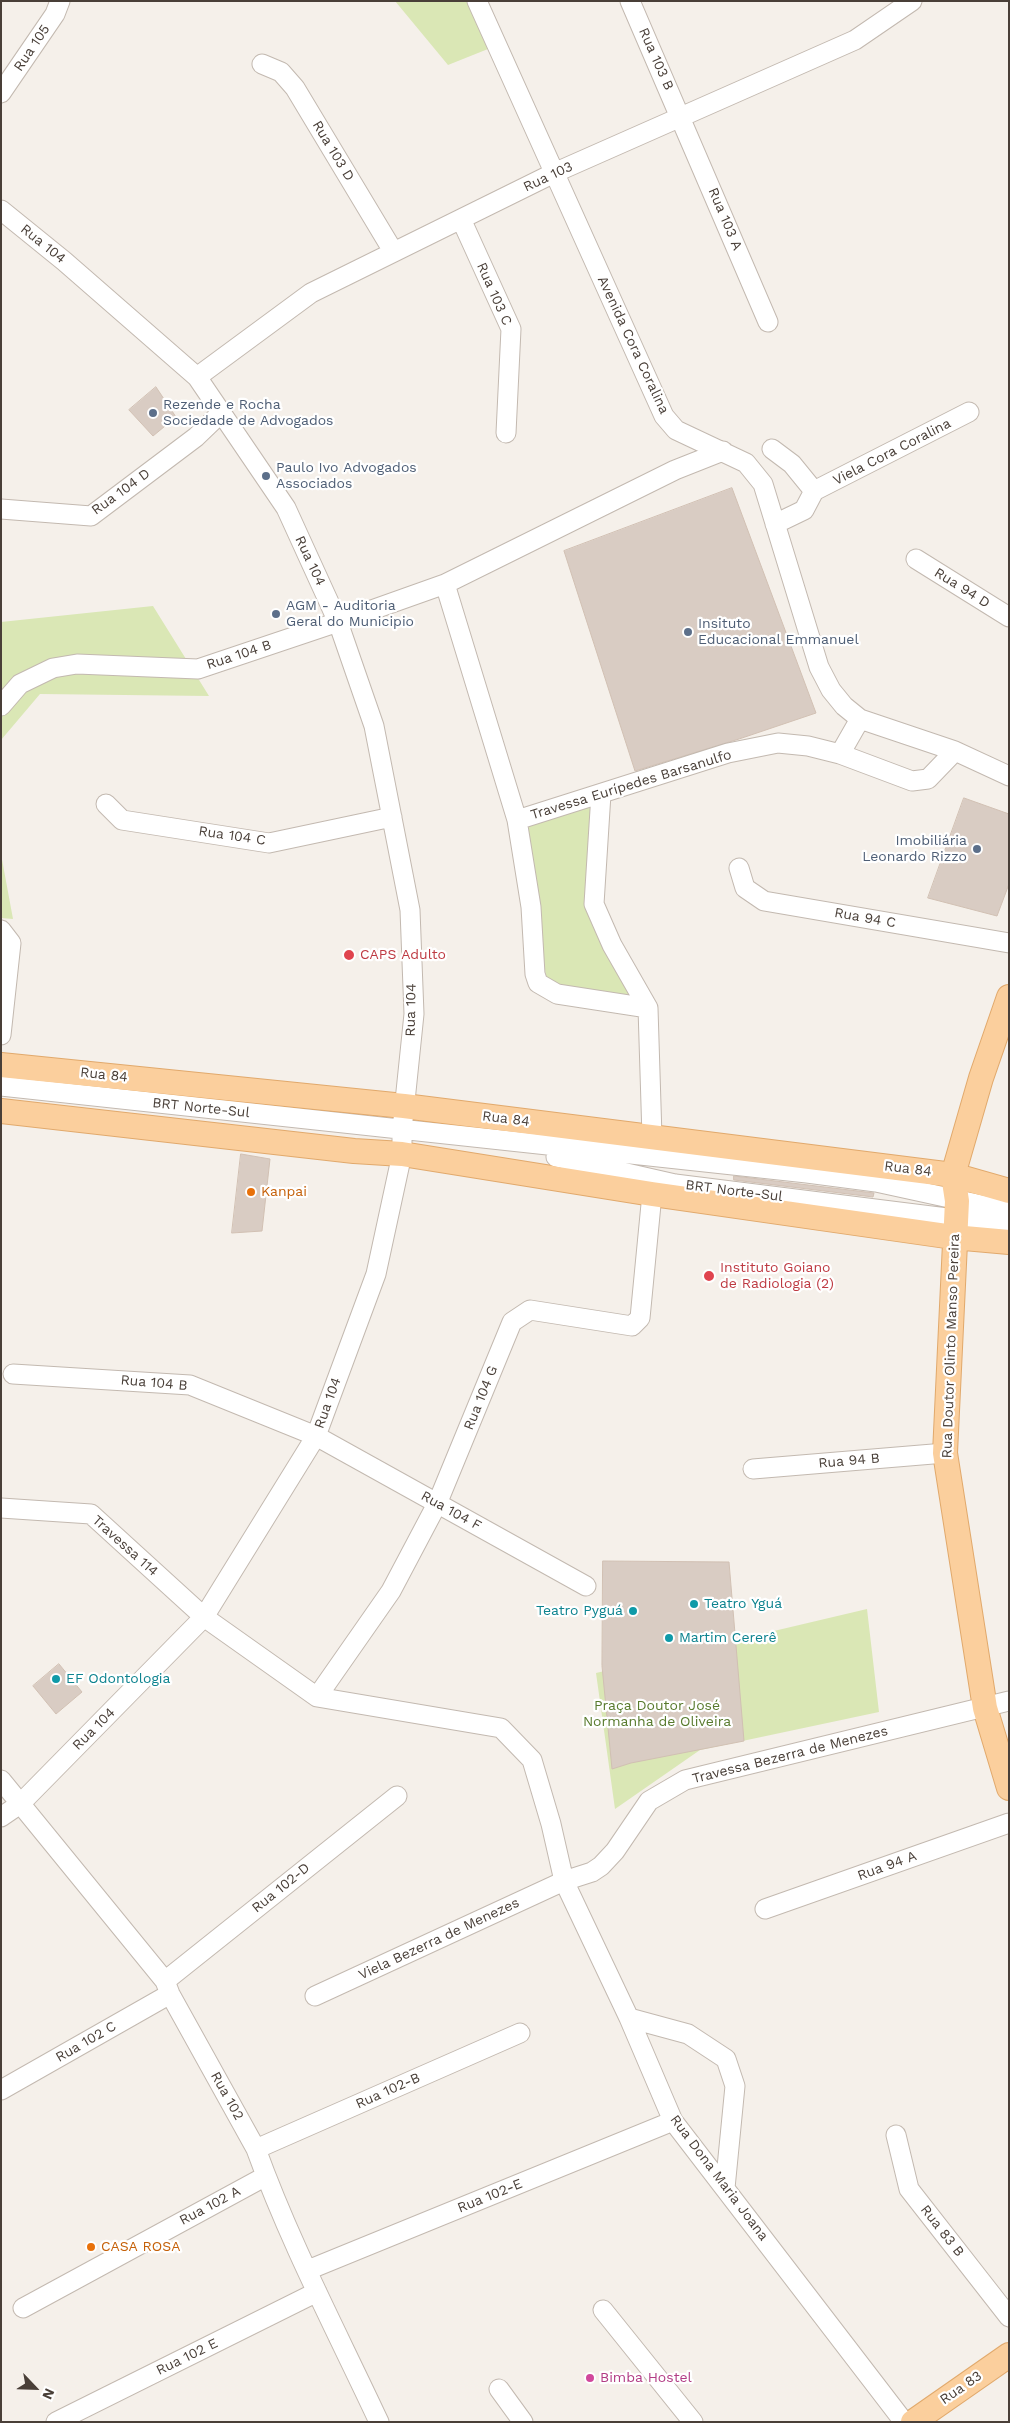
<!DOCTYPE html>
<meta charset="utf-8">
<style>
body{margin:0}
#map{position:relative;width:1010px;height:2423px;overflow:hidden;background:#f5f0ea;font-family:"Work Sans",sans-serif}
canvas{display:block}
.frame{position:absolute;inset:0;border:2px solid #493f38;pointer-events:none}
.north{position:absolute;left:10px;top:2363px;width:50px;height:50px;-webkit-text-stroke:4px #fff;paint-order:stroke;rotate:114deg;font-size:14px;font-weight:700;line-height:20px;text-align:center;color:#493f38}
.north::after{content:'';display:block;margin:auto;width:18px;height:22px;background:#493f38;clip-path:polygon(50% 0,100% 100%,50% 72%,0 100%)}
</style>
<div id="map">
<canvas width="1010" height="2423"></canvas>
<div class="frame"></div>
<div class="north">N</div>
</div>
<script>
const g = document.querySelector('canvas').getContext('2d');
g.lineJoin = 'round';
function paint(path, color) { g.fillStyle = color; g.fill(path, 'evenodd'); }
function stroke(path, color, width, dash) { g.strokeStyle = color; g.lineWidth = width; g.lineCap = dash ? 'butt' : 'round'; g.setLineDash(dash || []); g.stroke(path); }
function label(font, color, halo, rows, align = 'center') {
  g.font = font + ' "Work Sans",sans-serif'; g.lineWidth = 4.5; g.setLineDash([]); g.textBaseline = 'middle'; g.strokeStyle = halo; g.fillStyle = color; for (const [text, x, y, turn = 0] of rows) {
    g.save(); g.translate(x, y); g.rotate((+turn || 0) * Math.PI / 180); g.textAlign = isNaN(turn) ? turn : align; if (halo) g.strokeText(text, 0, 0); g.fillText(text, 0, 0); g.restore();
  }
}
paint(new Path2D(`
 M395 1H470L493 47 448 65Z
 M153 606 209 696 40 694 1 740V622Z
 M593 802 585 908 635 996C606 992 571 994 546 977L527 827Z
 M1 854 13 919 1 918Z
 M867 1609 879 1712 700 1750 615 1809 596 1673Z`), '#dae7b5');
const building = new Path2D(`
 M156 387 176 417 153 436 129 410Z
 M732 488 816 713 739 739 635 771 564 551Z
 M964 798 1009 814V884L997 916 928 898Z
 M241 1154 270 1159 262 1231 232 1233Z
 M734 1176 874 1193 873 1197 734 1180Z
 M603 1561 729 1562 744 1741 631 1763 612 1769 602 1666Z
 M59 1664 82 1692 56 1714 33 1686Z`);
paint(building, '#d9ccc3');
stroke(building, '#d1c0b3', 1);
const minor = new Path2D(`
 M477 1 664 416 676 430 746 463 763 484 819 667 831 690 844 706 860 719 955 751 1009 776
 M630 1 768 322
 M262 64 281 72 295 88 393 251
 M1 93 55 14 60 1
 M1 210 64 261 197 377 286 508 338 622 374 726 410 910 414 1014 402 1130V1154L376 1274 316 1436 204 1617 20 1804 1 1817
 M461 219 511 329 506 433
 M197 377 311 293 554 173 855 40 912 1
 M772 449 792 464 814 491 804 510 775 524
 M814 491 969 412
 M1 509 91 516 196 437 221 413
 M916 559 1009 617
 M445 584 517 820 531 907 535 974 538 983 557 994 648 1008
 M1 706 20 684 53 668 77 664 198 669 338 622 445 584 675 470 723 451
 M840 754 860 719
 M601 794 594 904 612 945 648 1008 652 1137
 M106 804 122 820 269 843 392 817
 M517 820 728 753 778 743 808 746 840 754 912 781 928 779 955 751
 M739 868 745 888 764 901 1009 943
 M1 930 11 943 1 1035
 M1 1086 807 1173 876 1182 1009 1211
 M556 1157 675 1184 955 1219 1009 1223
 M13 1374 190 1385 316 1436 586 1586
 M753 1469 945 1453
 M1 1508 91 1514 204 1617 317 1697 501 1728 532 1760 551 1824 564 1881 629 2018 673 2121 904 2422
 M317 1697 391 1591 437 1504 512 1322 530 1310 632 1326 640 1318 652 1194
 M1 1780 165 1981 170 1994 256 2149C290 2243 337 2332 379 2422
 M765 1909 1009 1823
 M165 1981 397 1796
 M315 1996 564 1881 592 1872 601 1866 615 1851 649 1801 685 1780 1009 1701
 M629 2018 688 2034 726 2059 735 2086 725 2188
 M1 2090 170 1994
 M896 2135 909 2189 1009 2317
 M256 2149 520 2033
 M308 2270 673 2121
 M23 2308 266 2176
 M603 2310 693 2422
 M499 2389 523 2422
 M56 2422 317 2292`);
const major = new Path2D(`
 M1009 997 981 1078 953 1175 957 1201 945 1453 985 1708 1009 1788
 M1 1065 404 1106 953 1175 1009 1191
 M1 1111 354 1151 402 1154 652 1194 953 1237 1009 1242
 M913 2422 1009 2355`);
stroke(minor, '#c3b9b0', 21);
stroke(major, '#e1a96c', 26);
stroke(minor, '#fff', 19);
stroke(major, '#fbcf9d', 24);
for (const [x, y, r, color] of [
 [153,413,5,"#5c6f8a"],
 [266,476,5,"#5c6f8a"],
 [276,614,5,"#5c6f8a"],
 [688,632,5,"#5c6f8a"],
 [977,849,5,"#5c6f8a"],
 [349,955,6,"#e0444e"],
 [251,1192,5,"#e8710a"],
 [709,1276,6,"#e0444e"],
 [694,1604,5,"#0f9aa8"],
 [633,1611,5,"#0f9aa8"],
 [669,1638,5,"#0f9aa8"],
 [56,1679,5,"#0f9aa8"],
 [91,2247,5,"#e8710a"],
 [590,2378,5,"#d1479c"]
]) { const dot = new Path2D(); dot.arc(x, y, r, 0, 2 * Math.PI); g.fillStyle = color; g.fill(dot); stroke(dot, '#fff', 2); }
label('14px', '#493f38', '#fff', [
 ["Rua 105",32,48,-56],
 ["Rua 103 B",656,59,66],
 ["Rua 103 D",333,151,59],
 ["Rua 103",548,177,-25],
 ["Rua 103 A",725,219,67],
 ["Rua 104",43,244,39],
 ["Rua 103 C",494,294,66],
 ["Avenida Cora Coralina",633,345,65],
 ["Viela Cora Coralina",892,452,-27],
 ["Rua 104 D",121,492,-36],
 ["Rua 104",310,561,65],
 ["Rua 94 D",962,588,32],
 ["Rua 104 B",239,655,-18],
 ["Travessa Eurípedes Barsanulfo",631,785,-17],
 ["Rua 104 C",232,836,8],
 ["Rua 94 C",865,918,10],
 ["Rua 104",411,1010,-89],
 ["Rua 84",104,1075,6],
 ["BRT Norte-Sul",201,1108,6],
 ["Rua 84",506,1119,7],
 ["Rua 84",908,1169,7],
 ["BRT Norte-Sul",734,1191,7],
 ["Rua Doutor Olinto Manso Pereira",951,1346,-88],
 ["Rua 104 B",154,1383,5],
 ["Rua 104 G",481,1398,-68],
 ["Rua 104",328,1403,-70],
 ["Rua 94 B",849,1461,-5],
 ["Rua 104 F",451,1511,29],
 ["Travessa 114",125,1546,42],
 ["Rua 104",94,1729,-45],
 ["Travessa Bezerra de Menezes",790,1755,-14],
 ["Rua 94 A",887,1866,-20],
 ["Rua 102-D",281,1888,-39],
 ["Viela Bezerra de Menezes",439,1939,-25],
 ["Rua 102 C",86,2042,-30],
 ["Rua 102-B",388,2091,-24],
 ["Rua 102",227,2096,61],
 ["Rua Dona Maria Joana",719,2178,53],
 ["Rua 102-E",490,2196,-22],
 ["Rua 102 A",210,2206,-28],
 ["Rua 83 B",942,2231,52],
 ["Rua 102 E",187,2357,-26],
 ["Rua 83",961,2388,-35]
]);
label('14px', '#4e5e75', '#fff', [
 ["Rezende e Rocha",163,405],
 ["Sociedade de Advogados",163,421],
 ["Paulo Ivo Advogados",276,468],
 ["Associados",276,484],
 ["AGM - Auditoria",286,606],
 ["Geral do Municipio",286,622],
 ["Insituto",698,624],
 ["Educacional Emmanuel",698,640],
 ["Imobiliária",967,841,"right"],
 ["Leonardo Rizzo",967,857,"right"]
], 'left');
label('14px', '#be3a42', '#fff', [
 ["CAPS Adulto",360,955],
 ["Instituto Goiano",720,1268],
 ["de Radiologia (2)",720,1284]
], 'left');
label('14px', '#c56008', '#fff', [
 ["Kanpai",261,1192],
 ["CASA ROSA",101,2247]
], 'left');
label('14px', '#0d838f', '#fff', [
 ["Teatro Yguá",704,1604],
 ["Teatro Pyguá",623,1611,"right"],
 ["Martim Cererê",679,1638],
 ["EF Odontologia",66,1679]
], 'left');
label('14px', '#587a2d', '#fff', [
 ["Praça Doutor José",657,1706],
 ["Normanha de Oliveira",657,1722]
]);
label('14px', '#b23c85', '#fff', [
 ["Bimba Hostel",600,2378]
], 'left');
</script>
